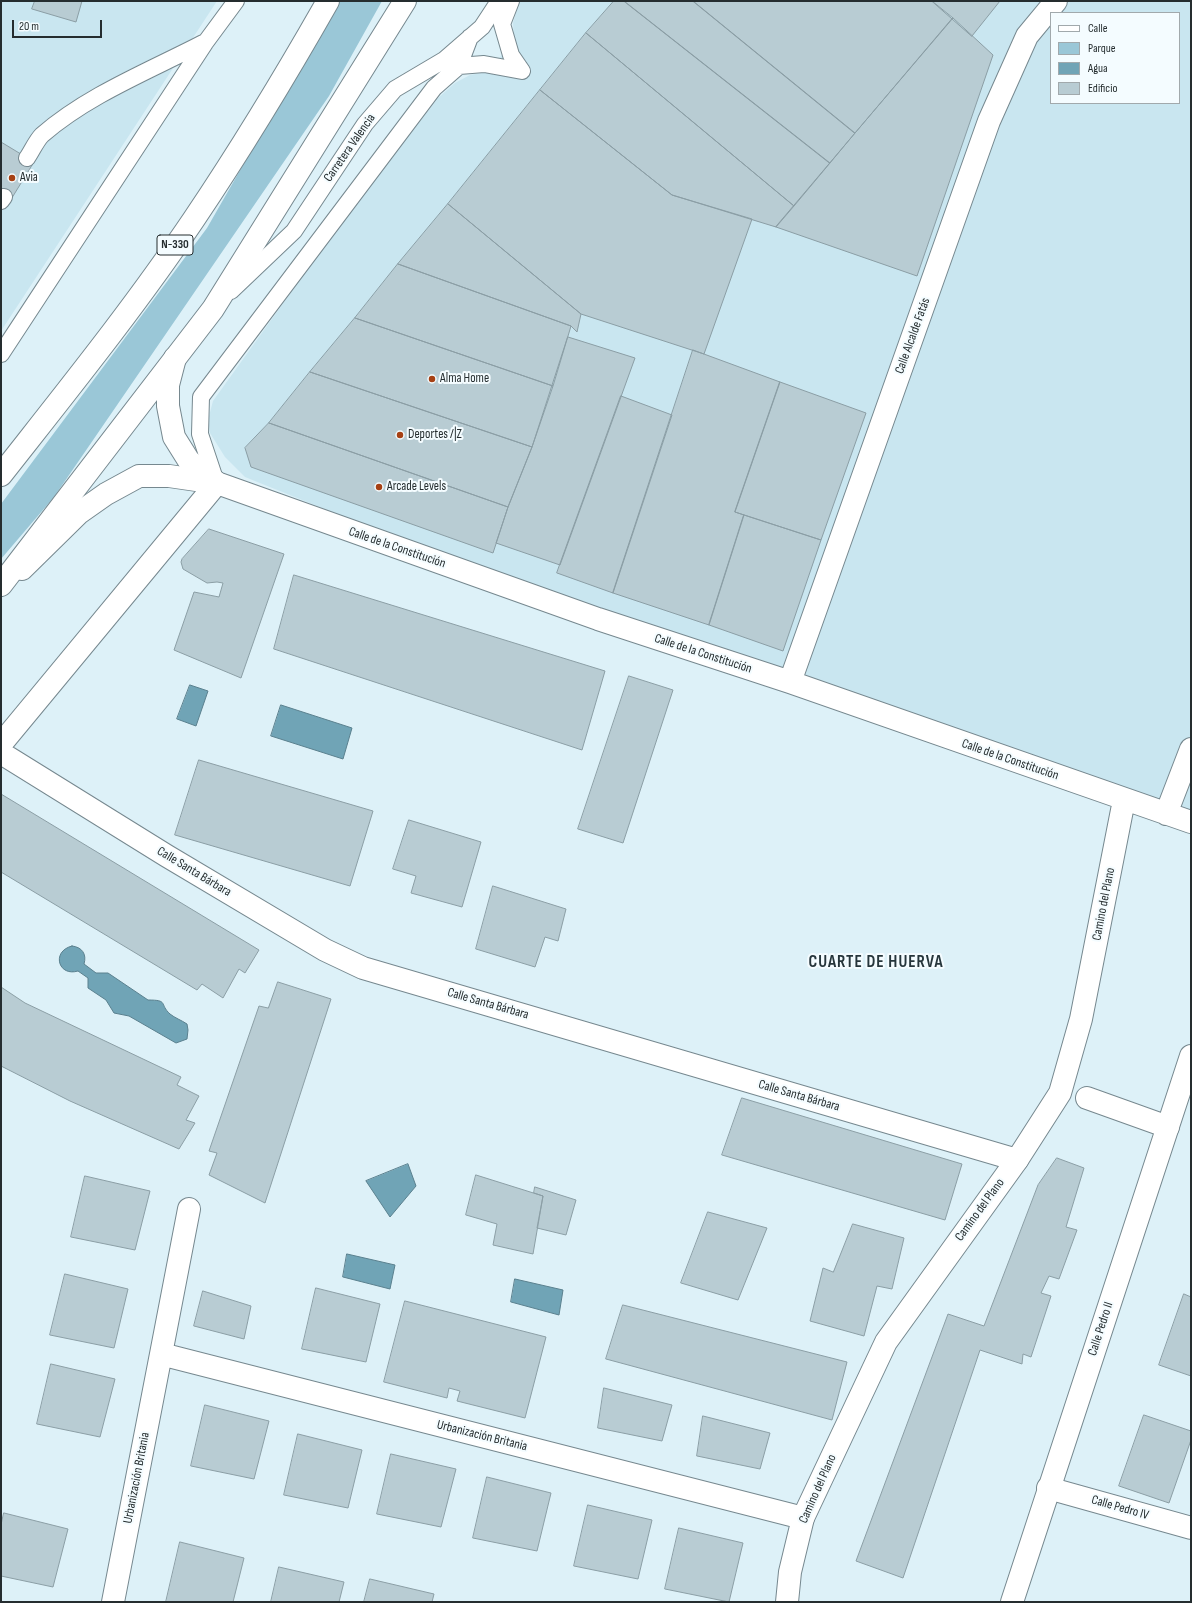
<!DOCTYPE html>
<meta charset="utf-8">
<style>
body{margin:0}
#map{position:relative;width:1192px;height:1603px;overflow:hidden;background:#ddf1f8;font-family:"Sofia Sans Condensed",sans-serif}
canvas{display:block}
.frame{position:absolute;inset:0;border:2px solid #252d2f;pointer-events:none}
.legend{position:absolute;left:1050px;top:12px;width:130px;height:92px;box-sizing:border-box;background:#f4fcff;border:1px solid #a1a9ac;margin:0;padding:5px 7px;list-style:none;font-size:12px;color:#252d2f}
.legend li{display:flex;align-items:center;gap:8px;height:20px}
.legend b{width:20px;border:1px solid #a1a9ac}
.scale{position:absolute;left:12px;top:20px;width:90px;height:18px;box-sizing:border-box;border:2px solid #252d2f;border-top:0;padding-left:5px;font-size:12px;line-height:14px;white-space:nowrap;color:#252d2f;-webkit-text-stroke:3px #f4fcff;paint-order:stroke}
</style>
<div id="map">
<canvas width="1192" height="1603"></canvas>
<div class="frame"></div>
<ul class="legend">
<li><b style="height:5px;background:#fff"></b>Calle</li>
<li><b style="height:11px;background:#9ac7d7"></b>Parque</li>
<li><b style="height:11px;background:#70a4b6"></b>Agua</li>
<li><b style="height:11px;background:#b8ccd3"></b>Edificio</li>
</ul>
<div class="scale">20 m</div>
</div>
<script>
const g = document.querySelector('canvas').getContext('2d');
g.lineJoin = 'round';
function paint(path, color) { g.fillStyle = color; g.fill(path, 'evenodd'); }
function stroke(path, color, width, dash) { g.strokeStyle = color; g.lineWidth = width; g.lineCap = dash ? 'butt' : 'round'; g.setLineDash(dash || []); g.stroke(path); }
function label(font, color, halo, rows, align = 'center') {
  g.font = font + ' "Sofia Sans Condensed",sans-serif'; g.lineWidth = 4; g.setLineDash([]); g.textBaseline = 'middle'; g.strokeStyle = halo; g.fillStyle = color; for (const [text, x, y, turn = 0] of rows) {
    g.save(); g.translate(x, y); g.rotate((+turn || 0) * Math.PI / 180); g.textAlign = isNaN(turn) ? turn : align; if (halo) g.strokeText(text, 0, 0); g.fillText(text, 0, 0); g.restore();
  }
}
paint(new Path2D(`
 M1 1H217L1 331Z
 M519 1H1191V822L598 619 245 477 225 457 210 433 208 420 213 401 330 238 438 98 455 83 470 75 487 72 514 41 513 23ZM1051 13H1179V103H1051Z`), '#c9e6f0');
paint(new Path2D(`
 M337 1H382L329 96 54 497 1 559V504L207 228Z`), '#9ac7d7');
const water = new Path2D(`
 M190 685 208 691 196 726 177 719Z
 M281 705 352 728 343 759 271 736Z
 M72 946C82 947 87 954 84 964L96 973H108L148 1000C169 1000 159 1004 170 1014 175 1018 181 1020 187 1024L188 1030 187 1039 176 1043 129 1016 114 1013 106 1000 88 988V978L78 971C58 977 51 951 72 946Z
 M408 1164 416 1186 390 1217 366 1181Z
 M347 1254 395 1265 390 1289 343 1277Z
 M515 1279 563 1290 559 1315 511 1302Z`);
paint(water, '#70a4b6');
stroke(water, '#5a808e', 1);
const building = new Path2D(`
 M35 1H82L76 22 32 9Z
 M614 1H624L830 163 794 206 586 33Z
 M624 1H693L855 133 830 163Z
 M693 1H932L953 18 855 133Z
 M932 1H1000L972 36Z
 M953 18 993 55 917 276 776 227Z
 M586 33 794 206 776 227 672 195 540 90Z
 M540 90 672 195 752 219 704 354 581 314 448 204Z
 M1 142 34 162 10 201 1 195Z
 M448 204 581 314 577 332 571 326 398 264Z
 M398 264 571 326 553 386 355 318Z
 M355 318 553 386 532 447 310 372Z
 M568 337 635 358 560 565 496 543 508 507 532 447Z
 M693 350 780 382 735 512 744 515 709 625 613 593Z
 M310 372 532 447 508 507 269 423Z
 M780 382 866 413 821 540 735 512Z
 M621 396 672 415 613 593 557 573Z
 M269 423 508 507 493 553 251 467 245 448Z
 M744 515 821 540 783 651 709 625Z
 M209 529 284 554 241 678 174 650 194 592 219 597 223 583 217 582 207 583 183 569 181 562 182 559Z
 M294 575 605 671 582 750 274 649Z
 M629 676 673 690 623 843 578 829Z
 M199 760 373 811 350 886 175 835Z
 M1 794 259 950 245 973 239 969 223 998 202 984 197 990 1 872Z
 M409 820 481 842 462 907 411 893 416 876 393 869Z
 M493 886 566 909 558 941 545 937 535 967 476 949Z
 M278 982 331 999 265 1203 209 1175 217 1153 209 1151 259 1006 268 1008Z
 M1 987 25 1003 181 1077 177 1085 199 1096 186 1120 195 1123 179 1149 70 1101 1 1066Z
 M742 1098 962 1164 945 1220 722 1155Z
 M1057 1158 1084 1168 1066 1227 1077 1230 1059 1279 1049 1276 1041 1293 1051 1296 1031 1357 1023 1354 1022 1364 980 1350 903 1578 856 1561 948 1314 984 1326 1038 1185Z
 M476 1175 543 1196 533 1254 493 1245 497 1224 466 1215Z
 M85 1176 150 1191 135 1250 71 1237Z
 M535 1187 576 1200 566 1235 537 1228 543 1196 534 1193Z
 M708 1212 767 1228 738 1300 681 1283Z
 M853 1224 904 1238 892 1289 877 1286 864 1336 810 1321 823 1268 833 1272Z
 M65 1274 128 1289 114 1348 50 1335Z
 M316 1288 380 1304 366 1362 302 1349Z
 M203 1291 251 1306 244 1339 194 1326Z
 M1184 1294 1191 1297V1376L1159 1365Z
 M405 1301 546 1337 525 1418 457 1401 460 1391 449 1388 447 1398 384 1382Z
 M623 1305 847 1362 832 1420 606 1359Z
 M51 1364 115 1379 100 1437 37 1424Z
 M604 1388 672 1405 662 1441 598 1428Z
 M205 1405 269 1421 254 1479 191 1466Z
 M1144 1415 1191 1431V1440L1169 1503 1119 1486Z
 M703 1416 770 1433 760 1469 697 1456Z
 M298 1434 362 1450 348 1508 284 1495Z
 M391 1454 456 1469 441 1527 377 1514Z
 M487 1477 551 1493 537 1551 473 1538Z
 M588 1505 652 1520 638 1579 574 1566Z
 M4 1513 68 1529 53 1587 1 1576V1525Z
 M679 1528 743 1543 729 1602 665 1589Z
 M180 1542 244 1558 233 1602H166Z
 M279 1567 344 1582 339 1602H271Z
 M370 1579 434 1594 432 1602H364Z`);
paint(building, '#b8ccd3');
stroke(building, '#8b9ea5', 1);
const service = new Path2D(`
 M511 1 502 24 511 55 522 71
 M459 66 484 64 522 71
 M27 158C32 151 36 141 42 135 88 95 149 71 203 43
 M1 201 4 197
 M231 291 294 231 365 124 395 89 444 60 482 27 499 1
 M1 354 205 43 236 1
 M216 482 200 434 201 397 434 88 459 66 470 37`);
const pedestrian = new Path2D(`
 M1087 1098 1168 1127
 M1048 1488 1191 1528
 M803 1518 886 1342 1017 1160`);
const minor = new Path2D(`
 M175 358 168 385V406L174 437 189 461 217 483 598 619 790 682 1191 822
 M790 682 989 121 1027 36 1056 1
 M1 744 217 483
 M1 753 167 856 325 950 363 968 1017 1160 1060 1093 1081 1019 1124 800
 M1166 814 1191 749
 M161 1354 189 1209
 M113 1602 161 1354 803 1518 790 1572 787 1602
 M1012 1602 1191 1056`);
const tertiary = new Path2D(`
 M22 569 79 513 106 494 139 476H169L217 483`);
const trunk = new Path2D(`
 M1 475C67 391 134 308 194 219 241 149 286 75 328 1
 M1 585 213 309 405 1`);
stroke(service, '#76888f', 18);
stroke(pedestrian, '#76888f', 24);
stroke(minor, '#76888f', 24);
stroke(tertiary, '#76888f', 24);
stroke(trunk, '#76888f', 24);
stroke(service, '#fff', 16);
stroke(pedestrian, '#fff', 22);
stroke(minor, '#fff', 22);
stroke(tertiary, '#fff', 22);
stroke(trunk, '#fff', 22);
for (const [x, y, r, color] of [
 [12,178,4,"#a64114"],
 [432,379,4,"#a64114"],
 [400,435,4,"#a64114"],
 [379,487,4,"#a64114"]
]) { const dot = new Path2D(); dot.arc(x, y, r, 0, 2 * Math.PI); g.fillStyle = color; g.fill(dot); stroke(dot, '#f4fcff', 1.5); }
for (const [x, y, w] of [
 [175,245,36]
]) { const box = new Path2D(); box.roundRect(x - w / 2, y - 10, w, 20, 3); g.fillStyle = '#f4fcff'; g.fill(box); stroke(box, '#252d2f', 1); }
label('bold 12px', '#252d2f', null, [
 ["N-330",175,245]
]);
label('13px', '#252d2f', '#f4fcff', [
 ["Carretera Valencia",350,148,-55],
 ["Calle Alcalde Fatás",913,336,-70],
 ["Calle de la Constitución",397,548,19],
 ["Calle de la Constitución",703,654,18],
 ["Calle de la Constitución",1010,760,19],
 ["Calle Santa Bárbara",194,872,31],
 ["Camino del Plano",1104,904,-79],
 ["Calle Santa Bárbara",488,1004,16],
 ["Calle Santa Bárbara",799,1096,16],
 ["Camino del Plano",980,1210,-54],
 ["Calle Pedro II",1101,1329,-72],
 ["Urbanización Britania",482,1436,14],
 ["Urbanización Britania",137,1478,-79],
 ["Camino del Plano",818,1489,-66],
 ["Calle Pedro IV",1120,1508,16]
]);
label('13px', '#252d2f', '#f4fcff', [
 ["Avia",20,178],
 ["Alma Home",440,379],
 ["Deportes /|Z",408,435],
 ["Arcade Levels",387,487]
], 'left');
g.letterSpacing = '1px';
label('bold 17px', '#26363c', '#f4fcff', [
 ["CUARTE DE HUERVA",876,963]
]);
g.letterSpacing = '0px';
</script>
